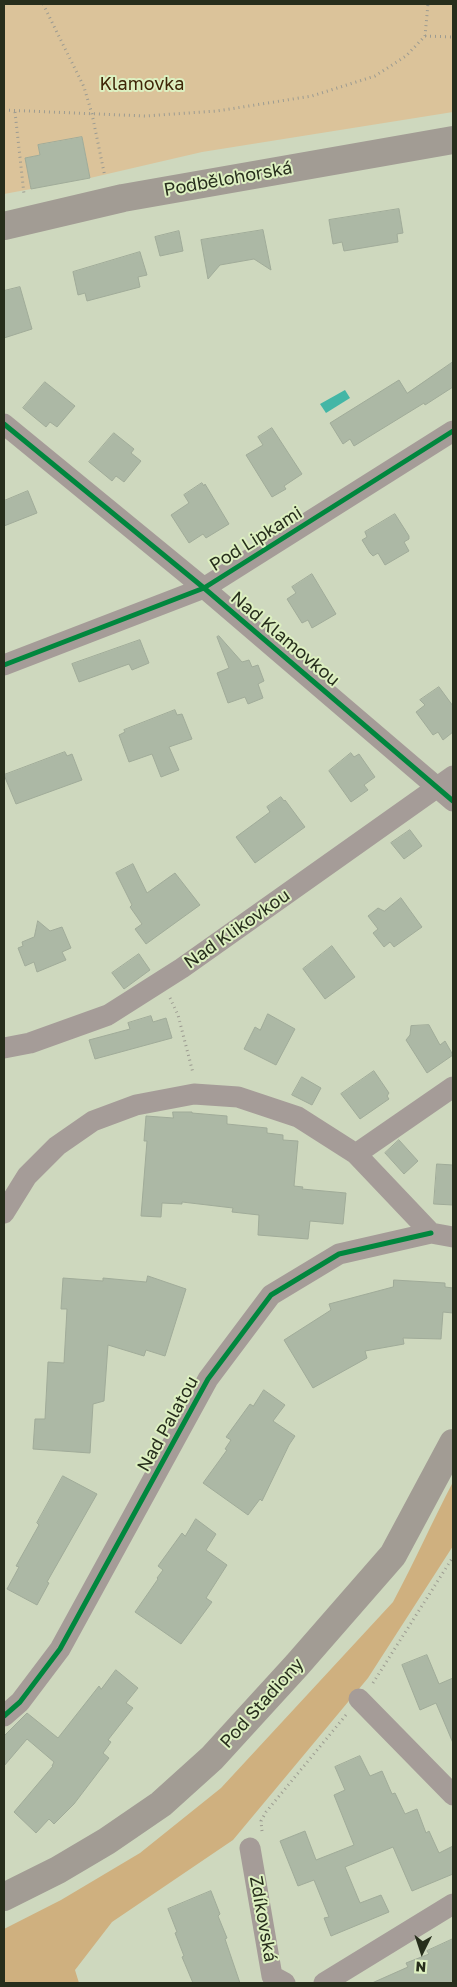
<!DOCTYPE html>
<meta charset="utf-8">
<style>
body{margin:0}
#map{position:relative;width:457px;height:1987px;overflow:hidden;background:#ced8be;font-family:"Golos Text",sans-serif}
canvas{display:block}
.frame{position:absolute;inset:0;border:5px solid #272e1c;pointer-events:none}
.north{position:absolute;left:397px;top:1927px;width:50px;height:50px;-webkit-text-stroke:4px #ddf0c1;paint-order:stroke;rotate:184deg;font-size:14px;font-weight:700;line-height:20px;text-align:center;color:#272e1c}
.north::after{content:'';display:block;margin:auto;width:18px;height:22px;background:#272e1c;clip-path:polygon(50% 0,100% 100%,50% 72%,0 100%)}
</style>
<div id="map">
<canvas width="457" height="1987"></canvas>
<div class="frame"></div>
<div class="north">N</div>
</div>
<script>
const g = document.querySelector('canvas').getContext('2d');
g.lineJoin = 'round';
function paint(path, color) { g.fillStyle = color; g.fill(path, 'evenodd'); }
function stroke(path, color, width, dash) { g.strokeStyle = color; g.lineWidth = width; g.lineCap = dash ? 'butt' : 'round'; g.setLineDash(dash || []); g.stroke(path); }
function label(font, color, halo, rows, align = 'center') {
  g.font = font + ' "Golos Text",sans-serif'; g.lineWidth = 4; g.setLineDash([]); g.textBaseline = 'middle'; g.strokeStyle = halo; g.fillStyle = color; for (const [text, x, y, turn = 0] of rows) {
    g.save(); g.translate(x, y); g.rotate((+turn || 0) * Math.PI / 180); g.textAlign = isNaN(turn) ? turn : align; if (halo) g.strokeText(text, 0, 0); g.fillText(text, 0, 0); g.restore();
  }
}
paint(new Path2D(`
 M4 4H453V112L202 152 90 178 82 137 38 145 40 155 26 158 31 189 4 194Z`), '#dbc39a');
paint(new Path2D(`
 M453 1482V1546L368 1678 233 1840 112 1922 75 1970 79 1983H4V1929L61 1900 140 1853 221 1788 393 1602C414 1563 432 1522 453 1482Z`), '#cfb07f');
paint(new Path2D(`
 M345 390 350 398 326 413 320 404Z`), '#43b6a6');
const building = new Path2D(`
 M82 137 90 178 31 189 25 158 40 155 38 145Z
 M399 209 403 233 397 234 398 242 344 251 342 242 333 244 329 220Z
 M263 230 271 270 254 259 220 265 208 279 201 240Z
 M179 231 183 251 160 256 155 237Z
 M140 252 147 275 138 277 140 287 87 301 85 293 78 295 73 272Z
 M20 287 32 329 4 338V291Z
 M453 362V387L425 405 424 403 354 446 350 439 343 444 330 423 399 380 407 393Z
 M45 382 75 406 57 427 50 422 46 427 23 408Z
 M272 428 302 474 284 486 286 489 272 497 246 455 263 445 258 437Z
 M114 433 134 449 131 453 141 461 124 482 116 476 112 481 89 462Z
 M202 483 204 486 205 484 229 524 206 538 203 534 189 543 171 515 189 503 184 495Z
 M28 491 37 513 4 526V501Z
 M395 514 409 536V539L404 542 409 551 385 565 378 553 373 556 370 553 362 540 367 537 365 532Z
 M312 574 336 614 312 628 308 620 302 623 287 599 296 593 292 587Z
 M219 636 242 662 249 660 252 667 258 665 264 681 258 684 263 698 248 704 245 697 228 703 217 673 229 668 217 637Z
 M140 640 149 663 132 670 129 664 79 682 72 664Z
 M439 687 453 706V732L443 740 438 732 433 735 416 712 425 705 420 700Z
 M175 710 177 715 182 714 192 739 169 747 179 770 161 777 152 754 129 762 119 735 125 732 124 730Z
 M65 752 67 756 72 754 82 780 16 804 4 775Z
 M351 753 354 757 359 754 375 777 364 785 368 790 351 802 329 771Z
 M281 797 284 801 285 800 305 827 255 863 236 837 270 812 267 807Z
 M410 830 422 846 404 859 391 843Z
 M133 864 147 893 175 873 200 905 146 944 135 929 142 924 130 907 132 905 116 873Z
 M401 898 422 927 394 947 390 942 384 947 373 933 378 929 368 916 378 908 384 911Z
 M38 921 50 931 62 927 71 948 62 952 66 960 37 972 34 962 25 966 18 948 23 946 22 942 34 937Z
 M332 946 355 977 325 999 303 969Z
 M139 954 150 970 124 989 112 973Z
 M268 1014 295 1029 276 1065 244 1049 255 1027 260 1030Z
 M151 1016 153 1022 166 1018 172 1038 95 1059 89 1040 130 1029 128 1023Z
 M429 1025 440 1045 445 1041 453 1055 427 1073 406 1040 410 1035 411 1026Z
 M374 1071 389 1093 387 1096 389 1099 360 1119 341 1094Z
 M302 1077 321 1088 312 1105 292 1095Z
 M173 1112H192V1113L227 1116V1124L267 1128V1133L283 1135V1140L298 1141 294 1186 303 1187 302 1189 346 1193 343 1224 310 1221 308 1239 258 1235 259 1215 232 1212 233 1208 182 1202V1204L162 1203 161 1217 141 1216 147 1141H144L146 1116 173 1118Z
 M399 1140 418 1161 404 1174 385 1153Z
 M437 1164 453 1165V1205L434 1204Z
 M148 1276 186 1289 165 1356 146 1350 144 1356 108 1345 104 1401 93 1404 90 1453 33 1449 35 1419H45L48 1362 64 1363 67 1309H61L63 1278 103 1281V1278L146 1282Z
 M394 1280 445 1283V1287L453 1288V1313L443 1312 441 1339 403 1338 404 1344 365 1351 367 1358 313 1388 284 1340 331 1310 329 1304 393 1287Z
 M264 1390 285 1405 273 1421 295 1436 289 1445 262 1501 260 1499 248 1515 203 1483 227 1450 225 1449 231 1440 226 1437 250 1404 253 1406Z
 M63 1476 97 1494 47 1582 49 1583 37 1605 7 1589 19 1567 16 1566 39 1525 37 1523Z
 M196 1519 216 1534 206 1550 227 1565 206 1598 212 1602 181 1644 135 1612 158 1579 157 1578 163 1570 158 1566 182 1533 185 1536Z
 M427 1655 439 1684 453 1678V1743L436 1703 420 1710 402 1665Z
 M116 1670 138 1688 126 1703 133 1708 108 1740 111 1742 103 1753 109 1758 74 1804 54 1824 49 1819 36 1833 14 1812 53 1766H52L54 1762 27 1739 4 1766V1736L27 1713 58 1738 99 1686 101 1689Z
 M360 1756 370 1776 382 1771 392 1794 395 1793 405 1814 417 1809 426 1833 429 1831 439 1853 453 1846V1874L412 1891 393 1847 345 1867 360 1903 381 1895 389 1912 331 1936 324 1918 329 1917 314 1880 298 1886 280 1841 305 1831 316 1860 354 1845 334 1795 345 1790 335 1767Z
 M211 1891 220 1914 218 1916 227 1938 225 1939 240 1983H193L182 1957 184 1956 175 1933 177 1932 168 1909Z
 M453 1939V1983H372L408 1967 406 1963 429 1954 427 1951Z`);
paint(building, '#acb8a5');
stroke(building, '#a0ab99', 1);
stroke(new Path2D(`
 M43 4 84 87 92 114 105 177
 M425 36 453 37
 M4 110 145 116 217 111 312 96 375 76 406 56 425 36 428 4
 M15 112 24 194
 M170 998 178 1015 193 1073
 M373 1683 453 1557
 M262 1831 261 1821 266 1812 346 1715`), '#9c9b91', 3, [1, 4]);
stroke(new Path2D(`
 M4 424 204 588 453 801
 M4 665 204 588 453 431
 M4 1048 30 1043 108 1015 182 968 453 776
 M356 1154 453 1087
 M4 1213 27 1176 57 1146 93 1121 136 1105 194 1094 238 1097 298 1117 356 1154 431 1233 453 1237
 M359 1699 453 1795
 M4 1716 20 1702 60 1649 208 1379 271 1295 339 1254 431 1233
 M250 1848 272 1976 285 1983
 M324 1983 453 1904`), '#a59c98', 21);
stroke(new Path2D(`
 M4 226 123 198 453 140
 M4 1897 58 1870 107 1841 161 1804 212 1758 297 1665 393 1555 453 1443`), '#a29c94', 28);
stroke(new Path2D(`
 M4 424 204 588 453 801
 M4 665 204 588 453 431
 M4 1716 20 1702 60 1649 208 1379 271 1295 339 1254 431 1233`), '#00873e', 5);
label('18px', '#402608', '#ddf0c1', [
 ["Klamovka",142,84]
]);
label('18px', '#272e1c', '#ddf0c1', [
 ["Podbělohorská",228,179,-10],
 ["Pod Lipkami",256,539,-32],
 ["Nad Klamovkou",285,639,40],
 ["Nad Klikovkou",237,929,-35],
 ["Nad Palatou",168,1424,-61],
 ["Pod Stadiony",262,1703,-48],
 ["Zdíkovská",263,1919,80]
]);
</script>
